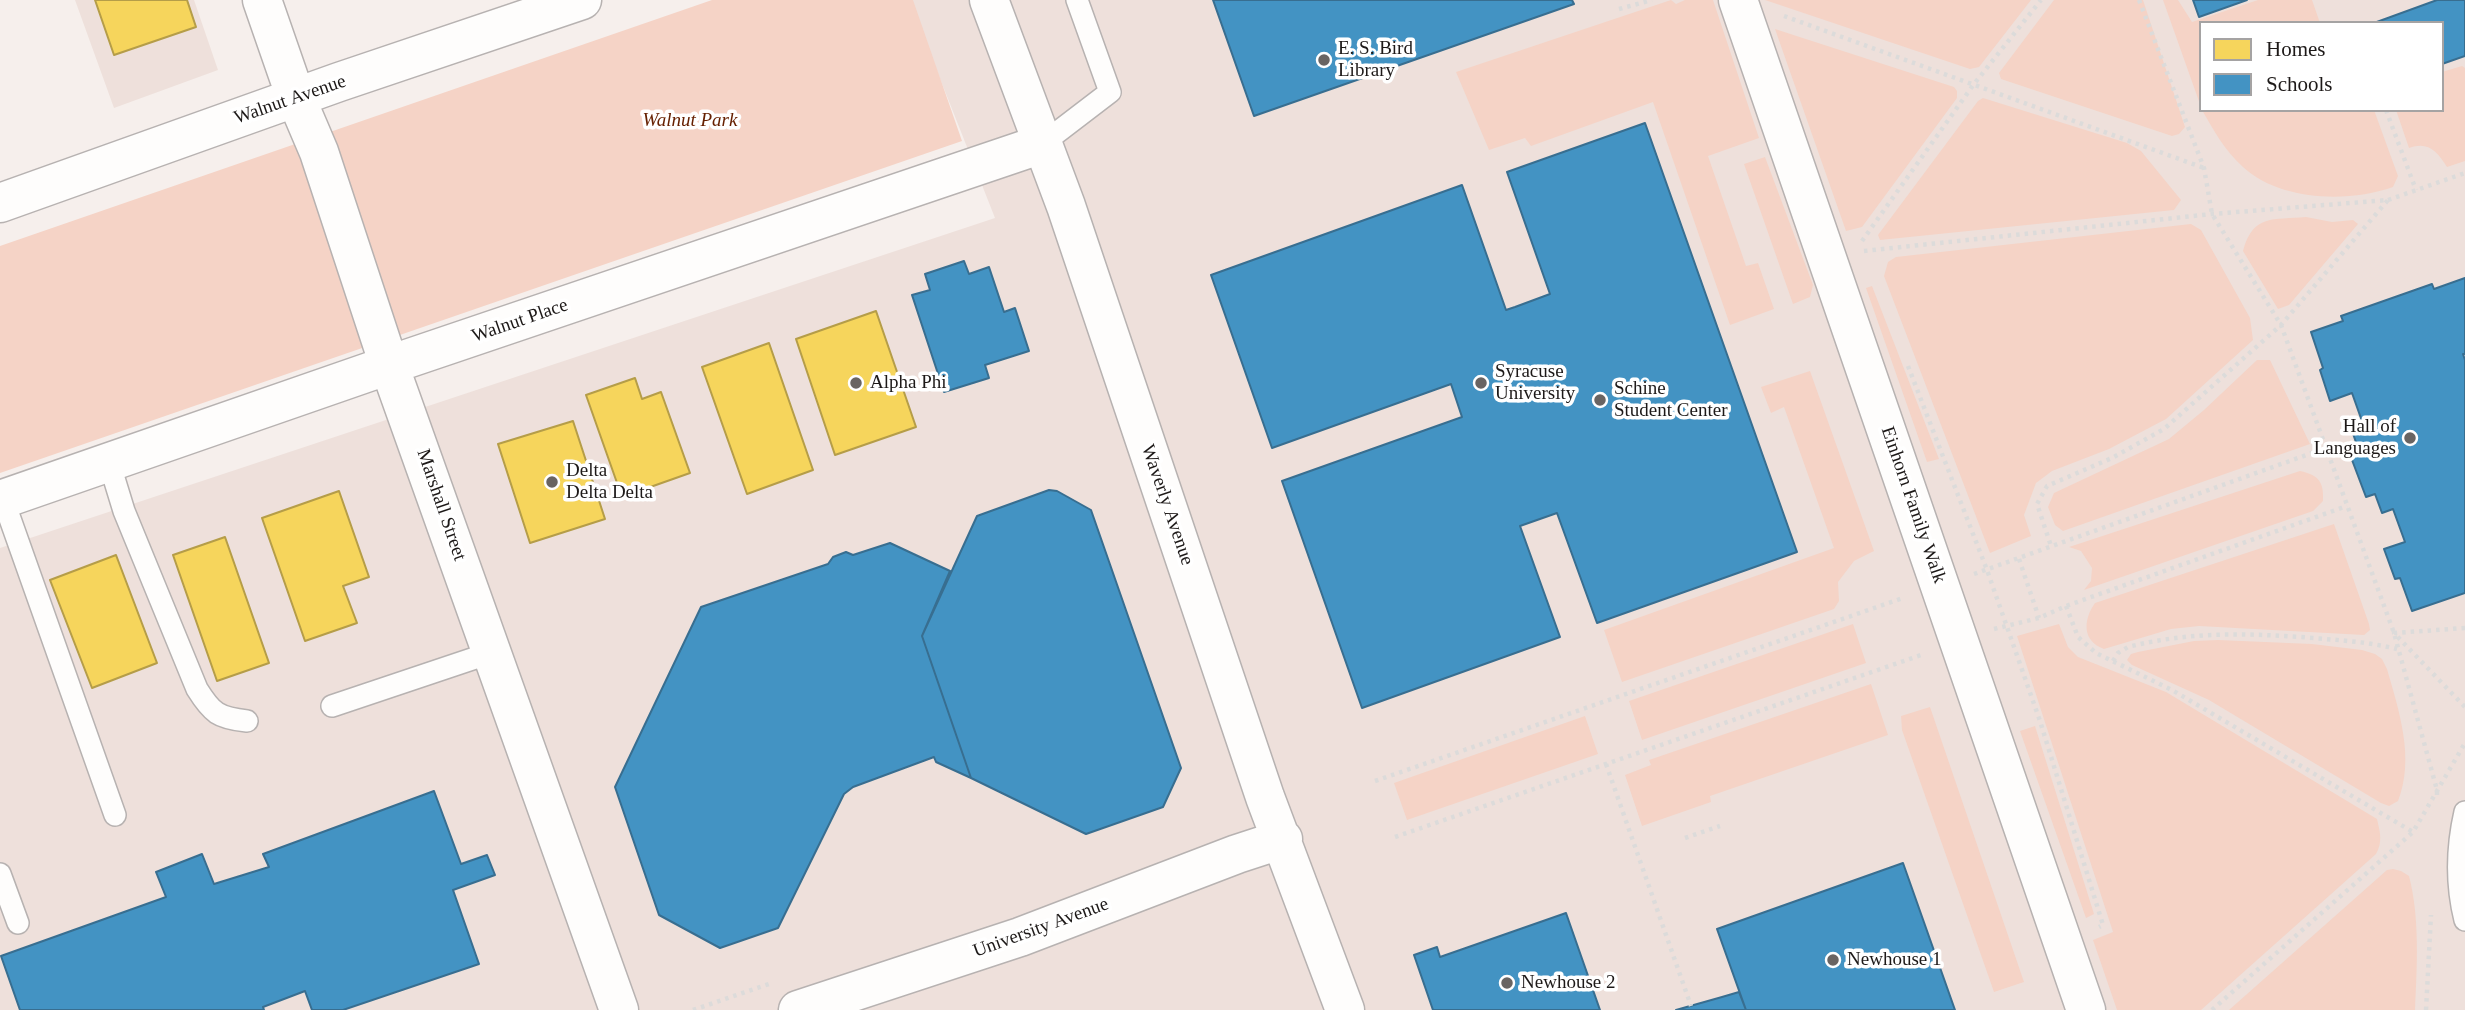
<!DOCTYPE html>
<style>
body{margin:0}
#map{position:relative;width:2465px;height:1010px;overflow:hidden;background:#f6efec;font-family:Georgia,serif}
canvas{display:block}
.legend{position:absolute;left:2199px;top:21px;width:245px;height:91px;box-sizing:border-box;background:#fff;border:2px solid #a5a3a3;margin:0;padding:9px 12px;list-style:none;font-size:21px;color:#1d1918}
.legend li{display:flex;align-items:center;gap:14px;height:35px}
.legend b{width:35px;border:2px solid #a5a3a3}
</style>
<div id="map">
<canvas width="2465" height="1010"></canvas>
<ul class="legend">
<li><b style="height:19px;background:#f6d55c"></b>Homes</li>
<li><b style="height:19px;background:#4393c3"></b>Schools</li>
</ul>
</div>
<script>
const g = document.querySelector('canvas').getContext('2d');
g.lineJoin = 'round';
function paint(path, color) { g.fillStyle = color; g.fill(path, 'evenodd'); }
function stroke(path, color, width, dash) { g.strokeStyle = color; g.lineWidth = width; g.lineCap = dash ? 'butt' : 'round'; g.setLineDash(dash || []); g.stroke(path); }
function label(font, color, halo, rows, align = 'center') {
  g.font = font + ' Georgia,serif'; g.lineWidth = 7; g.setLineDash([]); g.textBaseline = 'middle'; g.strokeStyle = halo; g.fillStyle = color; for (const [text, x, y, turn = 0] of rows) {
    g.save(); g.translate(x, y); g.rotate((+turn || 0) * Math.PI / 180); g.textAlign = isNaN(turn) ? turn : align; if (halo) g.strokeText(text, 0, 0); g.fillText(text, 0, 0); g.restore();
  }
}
paint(new Path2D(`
 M75 0H194L218 70 114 108Z
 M909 0H2465V1010H0V548L995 218ZM2201 23H2442V110H2201Z`), '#eee0db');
paint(new Path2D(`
 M712 0H913L962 141 0 473V246Z
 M1671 0 1676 4 1685 0H1713L1759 138 1708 156 1746 266 1758 263 1774 309 1730 325 1653 102 1531 146 1525 138 1489 150 1456 72Z
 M1765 0H2031L1979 67 1970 69Z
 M2054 0H2143L2185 127 2179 134 2172 136 2001 79 1999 73Z
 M2163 0H2178L2192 22 2258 0H2312L2320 23H2201V107Z
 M1775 29 1954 87 1957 91V98L1862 227 1846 231Z
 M2462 66 2465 68V161L2447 167C2437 151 2428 141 2409 148L2396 110H2442V72Z
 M1983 98 2127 143 2141 151 2181 200 2174 210 1880 240 1878 235 1978 101Z
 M2202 110H2374L2398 176 2393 187C2348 203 2280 201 2243 167 2225 151 2214 131 2202 110Z
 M1765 157 1813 285 1810 297 1793 304 1744 164Z
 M2306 217 2332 222 2353 220 2358 224 2289 305 2278 309 2243 251C2253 214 2273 220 2306 217Z
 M2191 224 2201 230 2250 318 2253 340 2166 419 2109 449 2052 471 2036 483 2024 515 2031 536 1990 553 1884 276 1888 262 1896 257Z
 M1872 286 1939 459 1927 462 1866 288Z
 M2257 360H2270L2310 444 2063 531 2055 525 2048 507 2054 493 2169 439 2204 410Z
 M1810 371 1874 551 1854 561 1838 582 1839 601 1834 609 1622 682 1604 630 1834 548 1784 407 1771 413 1761 387Z
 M2300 471C2319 475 2324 482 2323 501L2313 511 2084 590 2091 581 2092 568 2081 551 2069 547Z
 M2334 524 2369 624 2370 630 2364 635 2199 626 2171 629 2104 649C2082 641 2083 620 2095 603Z
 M1853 624 1866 663 1642 740 1629 701Z
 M2059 624 2068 647 2078 657 2166 692 2377 819C2380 832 2383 842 2376 854L2201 1010H2117L2093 940 2113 932 2017 636Z
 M2218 640 2312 644 2362 650 2375 654 2382 659 2387 669C2399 711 2415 758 2398 801L2389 806 2381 803 2209 700 2132 665 2127 660 2131 654 2138 652 2194 641Z
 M1871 684 1888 735 1710 796 1711 802 1642 826 1625 775 1651 765 1649 760Z
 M1930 707 2024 982 1994 992 1902 730 1901 716Z
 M1585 716 1598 754 1407 820 1394 783Z
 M2035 726 2094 914 2086 918 2020 731Z
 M2393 869 2401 871 2409 876C2420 918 2417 967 2415 1010H2229L2387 870Z`), '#f5d3c6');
const homes = new Path2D(`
 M95 0H187L196 27 114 55Z
 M876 311 916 427 835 455 796 339Z
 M769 343 813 470 747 494 702 367Z
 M635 378 642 399 661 392 690 473 622 497 586 395Z
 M573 421 605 519 530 543 498 444Z
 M339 491 369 577 343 586 357 623 305 641 262 518Z
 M225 537 269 663 217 681 173 555Z
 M116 555 157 663 92 688 50 580Z`);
paint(homes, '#f6d55c');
stroke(homes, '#b59d48', 2);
const schools = new Path2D(`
 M1213 0H1572L1574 4 1254 116Z
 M2193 0H2247L2199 17Z
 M2437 0H2465V56L2442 64V23H2374Z
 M1645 123 1797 552 1597 623 1557 513 1520 526 1560 637 1362 708 1282 481 1462 417 1451 384 1272 448 1211 275 1462 185 1506 310 1515 307 1550 294 1507 172Z
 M964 261 969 274 989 267 1004 312 1015 308 1029 351 985 365 989 378 944 392 912 295 930 290 925 274Z
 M2465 278V354H2463L2465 360V593L2412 611 2400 578 2395 579 2384 549 2405 542 2393 509 2382 513 2375 494 2366 497 2349 452 2358 448 2351 428 2363 424 2352 393 2330 401 2320 370 2323 368 2311 332 2343 321 2341 316 2432 284 2434 289Z
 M1049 490 1057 491 1091 510 1181 768 1163 807 1086 834 971 778 922 636 977 516Z
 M890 543 950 571 922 636 971 778 936 762 934 757 853 787 844 794 778 928 720 948 659 915 615 787 701 607 828 564 833 557 846 552 853 555Z
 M434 791 461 864 487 855 495 875 453 890 479 964 343 1010H312L305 991 263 1007 264 1010H20L1 956 166 897 156 872 202 854 214 884 269 867 263 854Z
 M1903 863 1955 1010H1746L1717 929Z
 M1566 913 1600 1010H1433L1414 955 1437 947 1440 957Z
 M1739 992 1746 1010H1676L1722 997Z`);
paint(schools, '#4393c3');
stroke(schools, '#386e90', 2);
const lane = new Path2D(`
 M1042 144 1110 92 1077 0
 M109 462 124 511 197 689C212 713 218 718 247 721
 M3 499 115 815
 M332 706 493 652
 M2465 812C2457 847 2456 884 2465 920
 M0 874 18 923`);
const street = new Path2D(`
 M262 0 296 98 319 152 389 365 619 1010
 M1738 0 2086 1010
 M0 203 339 82 582 0
 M0 500 389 365 1042 144`);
const secondary = new Path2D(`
 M989 0 1066 206 1265 797 1345 1010
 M798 1010 1020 937 1237 854 1283 839`);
stroke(lane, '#b7b2b1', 24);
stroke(street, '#b7b2b1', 41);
stroke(secondary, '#b7b2b1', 41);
stroke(new Path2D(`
 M2139 0 2204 168 2212 214 2281 325 2394 633 2437 790V798
 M1619 9 1652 0
 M1784 16 2204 168
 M2386 110 2416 190
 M2388 200 2465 173
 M1862 241 1974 84 2041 0
 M1864 251 2212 214 2388 200 2281 325 2164 429 2112 458 2047 486 2037 504 2051 546
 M1908 366 1987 570 2040 721 2103 925 2099 927
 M2019 559 2039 618
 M1974 574 2326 448
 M2066 606 2078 637 2096 653 2172 690 2413 832
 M2465 628 2394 633 2465 707
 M1994 629 2039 618 2066 606 2347 506
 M2113 661 2118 653 2128 647C2187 632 2240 633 2301 637 2334 640 2365 641 2397 649
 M1606 764 1691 1006
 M1375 781 1903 598
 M1395 837 1924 654
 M1685 838 1720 826
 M693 1010 769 984
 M2212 1010 2413 832 2465 743
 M2426 1010 2431 915`), '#dcdbda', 4.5, [3.5, 5]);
stroke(lane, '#fefdfc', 21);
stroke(street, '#fefdfc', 38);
stroke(secondary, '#fefdfc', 38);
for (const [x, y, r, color] of [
 [1324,60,7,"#696462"],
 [856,383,7,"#696462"],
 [1481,383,7,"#696462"],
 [1600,400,7,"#696462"],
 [2410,438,7,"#696462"],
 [552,482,7,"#696462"],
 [1833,960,7,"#696462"],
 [1507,983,7,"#696462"]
]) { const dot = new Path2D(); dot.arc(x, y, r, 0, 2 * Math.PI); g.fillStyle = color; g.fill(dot); stroke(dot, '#fff', 2.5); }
label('19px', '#1d1918', '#fff', [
 ["E. S. Bird",1338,49],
 ["Library",1338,71],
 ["Syracuse",1495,372],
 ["University",1495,394],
 ["Alpha Phi",870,383],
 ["Schine",1614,389],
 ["Student Center",1614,411],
 ["Hall of",2396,427,"right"],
 ["Languages",2396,449,"right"],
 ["Delta",566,471],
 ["Delta Delta",566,493],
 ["Newhouse 1",1847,960],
 ["Newhouse 2",1521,983]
], 'left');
label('19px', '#1d1918', '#fff', [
 ["Walnut Avenue",290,100,-19],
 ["Walnut Place",520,321,-19],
 ["Marshall Street",441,505,71],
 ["Waverly Avenue",1167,505,71],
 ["Einhorn Family Walk",1913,505,71],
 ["University Avenue",1041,928,-20]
]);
label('italic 19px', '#662001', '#fff', [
 ["Walnut Park",690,121]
]);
</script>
